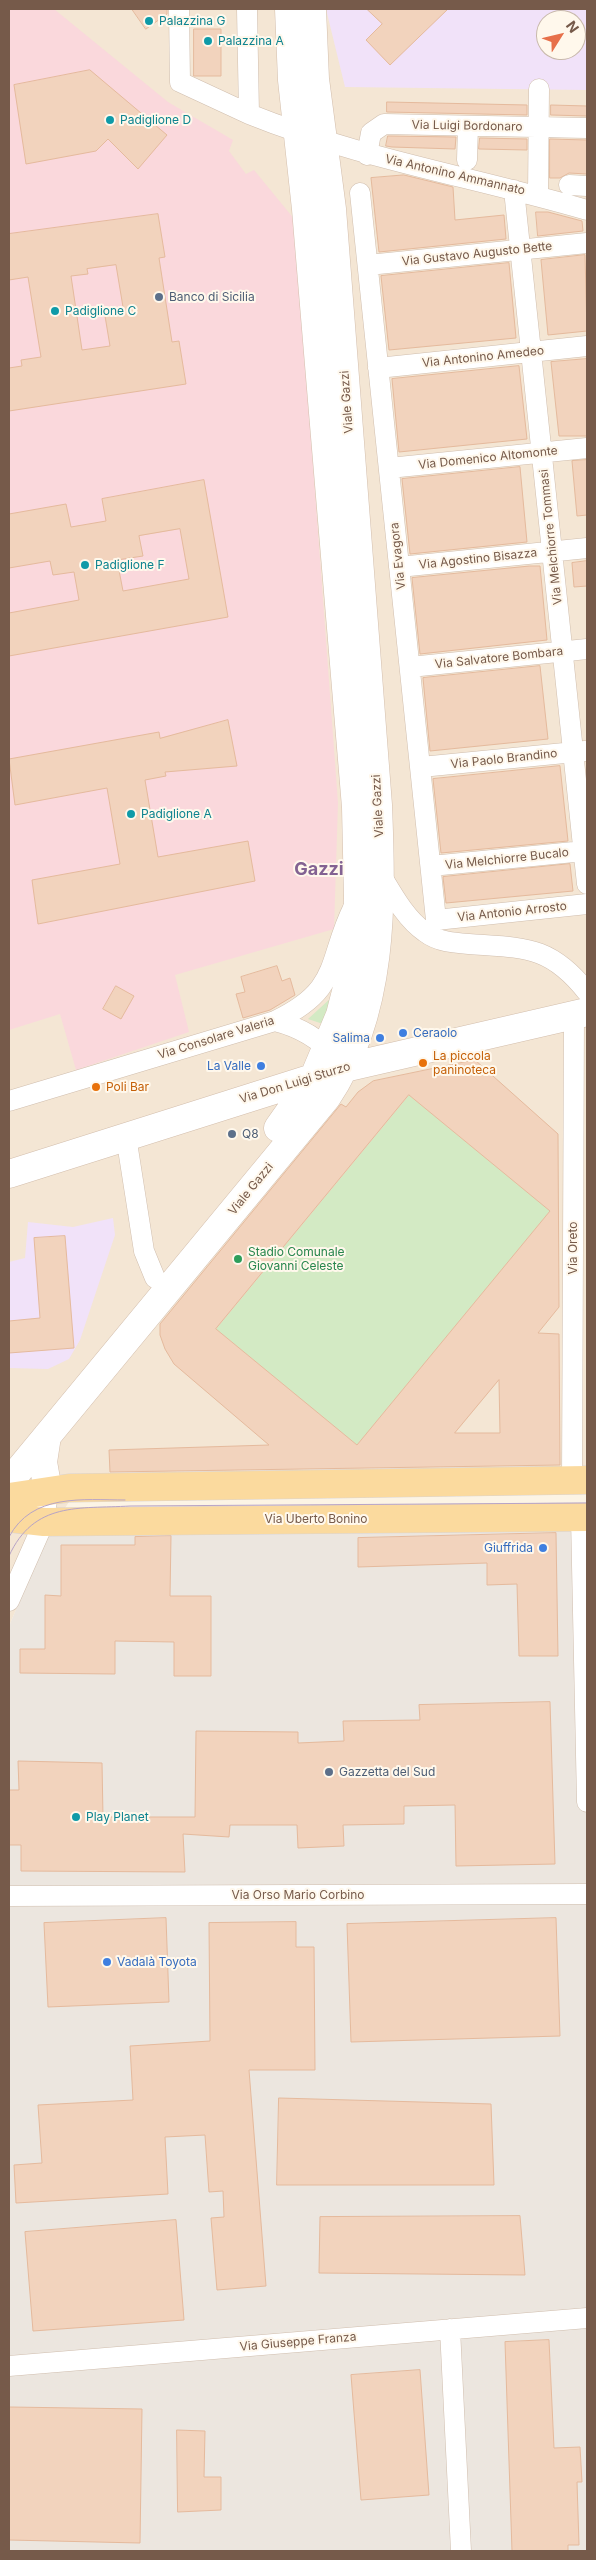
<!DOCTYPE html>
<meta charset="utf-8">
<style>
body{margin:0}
#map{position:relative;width:596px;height:2560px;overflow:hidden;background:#fcf4e5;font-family:Inter,sans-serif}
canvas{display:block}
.frame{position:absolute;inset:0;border:10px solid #765a4a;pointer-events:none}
.north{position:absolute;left:536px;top:10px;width:50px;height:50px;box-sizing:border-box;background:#fff8ec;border:1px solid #c8b9ab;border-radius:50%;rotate:54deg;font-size:14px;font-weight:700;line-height:20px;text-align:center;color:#765a4a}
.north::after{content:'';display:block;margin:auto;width:18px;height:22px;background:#e7704a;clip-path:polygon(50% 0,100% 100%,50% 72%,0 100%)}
</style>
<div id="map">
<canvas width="596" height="2560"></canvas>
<div class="frame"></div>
<div class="north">N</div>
</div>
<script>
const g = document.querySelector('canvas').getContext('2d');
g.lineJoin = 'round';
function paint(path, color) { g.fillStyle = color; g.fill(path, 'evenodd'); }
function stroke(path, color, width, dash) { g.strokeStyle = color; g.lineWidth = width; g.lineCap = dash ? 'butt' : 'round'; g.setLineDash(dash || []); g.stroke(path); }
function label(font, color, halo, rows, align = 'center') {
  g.font = font + ' Inter,sans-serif'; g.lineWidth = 4; g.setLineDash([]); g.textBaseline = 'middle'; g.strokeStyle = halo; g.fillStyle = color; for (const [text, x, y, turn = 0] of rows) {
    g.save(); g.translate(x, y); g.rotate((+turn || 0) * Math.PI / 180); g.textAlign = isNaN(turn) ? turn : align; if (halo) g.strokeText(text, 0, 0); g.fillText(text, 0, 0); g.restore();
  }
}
paint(new Path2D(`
 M9 9H587V1473L80 1484 47 1537 9 1626ZM546 20H576V50H546Z`), '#f4e6d4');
paint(new Path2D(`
 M587 1513V2551H9V1626L47 1537 62 1516Z`), '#ece6df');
paint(new Path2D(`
 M326 9H587V90L345 87ZM546 20H576V50H546Z
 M113 1218 115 1235 80 1340 69 1359 48 1369 9 1368V1262L25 1258 28 1222 73 1227Z`), '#f1e2f9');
paint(new Path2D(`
 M9 9H54L168 102 233 140 229 151 246 174 254 170 295 220 338 803 334 929 175 975 189 1032 76 1070 60 1014 9 1030Z`), '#fad8dc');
paint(new Path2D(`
 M331 998 323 1024 308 1019Z
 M409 1095 550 1211 357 1445 216 1329Z`), '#d3eac4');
const building = new Path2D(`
 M132 9H167V14L146 29Z
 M367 9H448L390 65 366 40 382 24Z
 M194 29H221V76H194Z
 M90 70 167 135 138 169 108 139 96 151 26 164 14 85Z
 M387 102 527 105V115L387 112Z
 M551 105 587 106V116L551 115Z
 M388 136 456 137 455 149 392 147 386 146Z
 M480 138 527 139V150L479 149Z
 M550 139 587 140V174L569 173 560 178H550Z
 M404 175 453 187 455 220 504 215 506 239 379 252 371 178Z
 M536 212H548L582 221 583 231 538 236Z
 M158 214 165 257 159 258 172 342 179 341 186 384 9 411V368L22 366 21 360 41 357 28 277 9 280V234ZM116 265 124 313 105 316 110 346 82 350 71 276 88 274 87 269Z
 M585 255 587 331 548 335 541 260Z
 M509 263 516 338 389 350 381 276Z
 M587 359V436H559L551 362Z
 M519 366 527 439 399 452 392 379Z
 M587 460V515L577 516 572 461Z
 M520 467 527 542 410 554 402 479Z
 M204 480 228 617 9 656V613L79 600 74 572 53 575 50 561 9 568V514L66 504 71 527 106 521 102 499ZM180 529 189 579 123 591 117 560 143 556 139 536Z
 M587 561V586L574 587 572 563Z
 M530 566H540L547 640 420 654 412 578Z
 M540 666 548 739 430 751 423 678Z
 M228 720 237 766 165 772 166 776 145 780 158 857 248 841 255 881 38 924 32 880 120 864 107 788 15 805 9 759 159 732 160 738Z
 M560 766 568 841 441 853 433 779Z
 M570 864 573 891 446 903 443 877Z
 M277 966 282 981 290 978 295 995 270 1010 243 1018 236 994 245 992 241 977Z
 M116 986 134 996 121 1019 103 1009Z
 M475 1060 558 1134 559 1307 538 1333 559 1334 560 1465 110 1472 109 1450 269 1445 174 1364 165 1349 160 1335V1324L341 1104 346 1107 358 1092 373 1081ZM409 1095 550 1211 357 1445 216 1329ZM499 1380 500 1433H455Z
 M65 1236 74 1348 9 1353V1321L40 1318 34 1238Z
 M556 1533 558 1656H519L517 1584 487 1585V1563L358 1567V1538Z
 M171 1536 170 1596H211V1676H174V1642L115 1641V1674L20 1673V1649H45V1595L61 1596V1545H135V1537Z
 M550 1702 555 1864 456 1866 455 1805 404 1806V1824L343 1825 344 1846 298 1848 297 1825H230L229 1837 183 1834 185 1872 21 1871V1845H9V1790H19L18 1761 102 1763 103 1817H195L196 1731 298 1732V1743L344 1741 343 1721 420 1720 419 1705Z
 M166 1918 169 2002 48 2007 44 1923Z
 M556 1918 560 2036 351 2042 347 1924Z
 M296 1922V1947H314L315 2070H249L266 2286 217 2290 211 2218 224 2217 223 2191 209 2192 205 2135 165 2137 168 2194 16 2203 14 2165 42 2163 38 2105 133 2100 130 2046 210 2041 209 1923Z
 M279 2098 491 2104 494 2185H277Z
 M520 2216 525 2275 319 2273 320 2217Z
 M176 2220 184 2320 33 2331 25 2232Z
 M549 2340 554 2448 580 2447 582 2482H577L579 2545H568V2551H512L505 2342Z
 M420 2370 429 2495 361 2500 351 2375Z
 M9 2407 142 2409 140 2543 9 2540Z
 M177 2430 205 2431 204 2477H221V2510L178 2512Z`);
paint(building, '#f2d3bd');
stroke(building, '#e5ba9d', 1);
const street = new Path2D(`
 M179 9 180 82 249 114
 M247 9 249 114C358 158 474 177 587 210
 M367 155 371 133 384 124 587 128
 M467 160 468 126
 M569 185 587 186
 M514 190 587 884
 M360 193 436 920 587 904
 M538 195 539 89
 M368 265 587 243
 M378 368 587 346
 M389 468 587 448
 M399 567 587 548
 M410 667 587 649
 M421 767 585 751
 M431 866 584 851
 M381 875C393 895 406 919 425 932 438 942 454 943 469 944 524 948 550 945 587 992
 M275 1021C299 1027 319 1038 335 1057
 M9 1101 275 1021C342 989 326 962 354 906
 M126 1136 144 1251 155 1278
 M572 1480 574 1015
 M581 1517 587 1802
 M9 1601 44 1522 48 1491
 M9 1896 587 1894
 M450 2329 461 2551
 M9 2366 587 2318`);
const secondary = new Path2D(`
 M278 1128 314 1077 340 1015 350 976 356 948 358 898 356 807 306 209 292 80 289 9
 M9 1174 344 1068 587 1012
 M47 1436 43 1462 48 1491
 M9 1482 327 1097C384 1012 382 904 378 805L332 209 315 79 312 9`);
const primary = new Path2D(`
 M9 1497 69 1488 587 1480
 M9 1518 44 1522 587 1517`);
stroke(street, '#d0beae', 21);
stroke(secondary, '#d3beac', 29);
stroke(primary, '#dbd4d0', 29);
stroke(street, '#fff', 20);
stroke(secondary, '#fff', 28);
stroke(primary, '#fbda9e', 28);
stroke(new Path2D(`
 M9 1537C32 1493 83 1500 125 1500
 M9 1556C34 1501 79 1509 130 1506L587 1503`), '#b7a3c6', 1);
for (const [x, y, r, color] of [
 [149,21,5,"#0f9aa8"],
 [208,41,5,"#0f9aa8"],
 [110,120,5,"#0f9aa8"],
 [159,297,5,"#5c6f8a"],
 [55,311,5,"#0f9aa8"],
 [85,565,5,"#0f9aa8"],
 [131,814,5,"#0f9aa8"],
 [403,1033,5,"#3f7fe0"],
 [380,1038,5,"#3f7fe0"],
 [423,1063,5,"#e8710a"],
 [261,1066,5,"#3f7fe0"],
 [96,1087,5,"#e8710a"],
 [232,1134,5,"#5c6f8a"],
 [238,1259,5,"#2e9e5b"],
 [543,1548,5,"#3f7fe0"],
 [329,1772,5,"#5c6f8a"],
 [76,1817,5,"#0f9aa8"],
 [107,1962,5,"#3f7fe0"]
]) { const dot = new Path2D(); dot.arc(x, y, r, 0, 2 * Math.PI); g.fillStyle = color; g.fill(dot); stroke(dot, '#fff8ec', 2); }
label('12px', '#0d838f', '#fff8ec', [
 ["Palazzina G",159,21],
 ["Palazzina A",218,41],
 ["Padiglione D",120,120],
 ["Padiglione C",65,311],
 ["Padiglione F",95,565],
 ["Padiglione A",141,814],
 ["Play Planet",86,1817]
], 'left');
label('12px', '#765a4a', '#fff8ec', [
 ["Via Luigi Bordonaro",467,126,1],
 ["Via Antonino Ammannato",455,175,13],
 ["Via Gustavo Augusto Bette",477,254,-6],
 ["Via Antonino Amedeo",483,357,-6],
 ["Viale Gazzi",347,402,-94],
 ["Via Domenico Altomonte",488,458,-6],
 ["Via Melchiorre Tommasi",551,537,-96],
 ["Via Evagora",398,556,-96],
 ["Via Agostino Bisazza",478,559,-6],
 ["Via Salvatore Bombara",499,658,-6],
 ["Via Paolo Brandino",504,759,-6],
 ["Viale Gazzi",378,806,-93],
 ["Via Melchiorre Bucalo",507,859,-6],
 ["Via Antonio Arrosto",512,912,-6],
 ["Via Consolare Valeria",216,1038,-17],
 ["Via Don Luigi Sturzo",295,1083,-17],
 ["Viale Gazzi",251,1189,-51],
 ["Via Oreto",573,1248,-90],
 ["Via Uberto Bonino",316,1519],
 ["Via Orso Mario Corbino",298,1895],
 ["Via Giuseppe Franza",298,2342,-5]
]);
label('12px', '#4e5e75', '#fff8ec', [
 ["Banco di Sicilia",169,297],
 ["Q8",242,1134],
 ["Gazzetta del Sud",339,1772]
], 'left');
label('12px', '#366cbe', '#fff8ec', [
 ["Ceraolo",413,1033,"left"],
 ["Salima",370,1038],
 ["La Valle",251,1066],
 ["Giuffrida",533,1548],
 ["Vadalà Toyota",117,1962,"left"]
], 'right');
label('12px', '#c56008', '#fff8ec', [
 ["La piccola",433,1056],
 ["paninoteca",433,1070],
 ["Poli Bar",106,1087]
], 'left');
label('12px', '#27864d', '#fff8ec', [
 ["Stadio Comunale",248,1252],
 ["Giovanni Celeste",248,1266]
], 'left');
label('bold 18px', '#836292', '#fff8ec', [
 ["Gazzi",319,870]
]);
</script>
